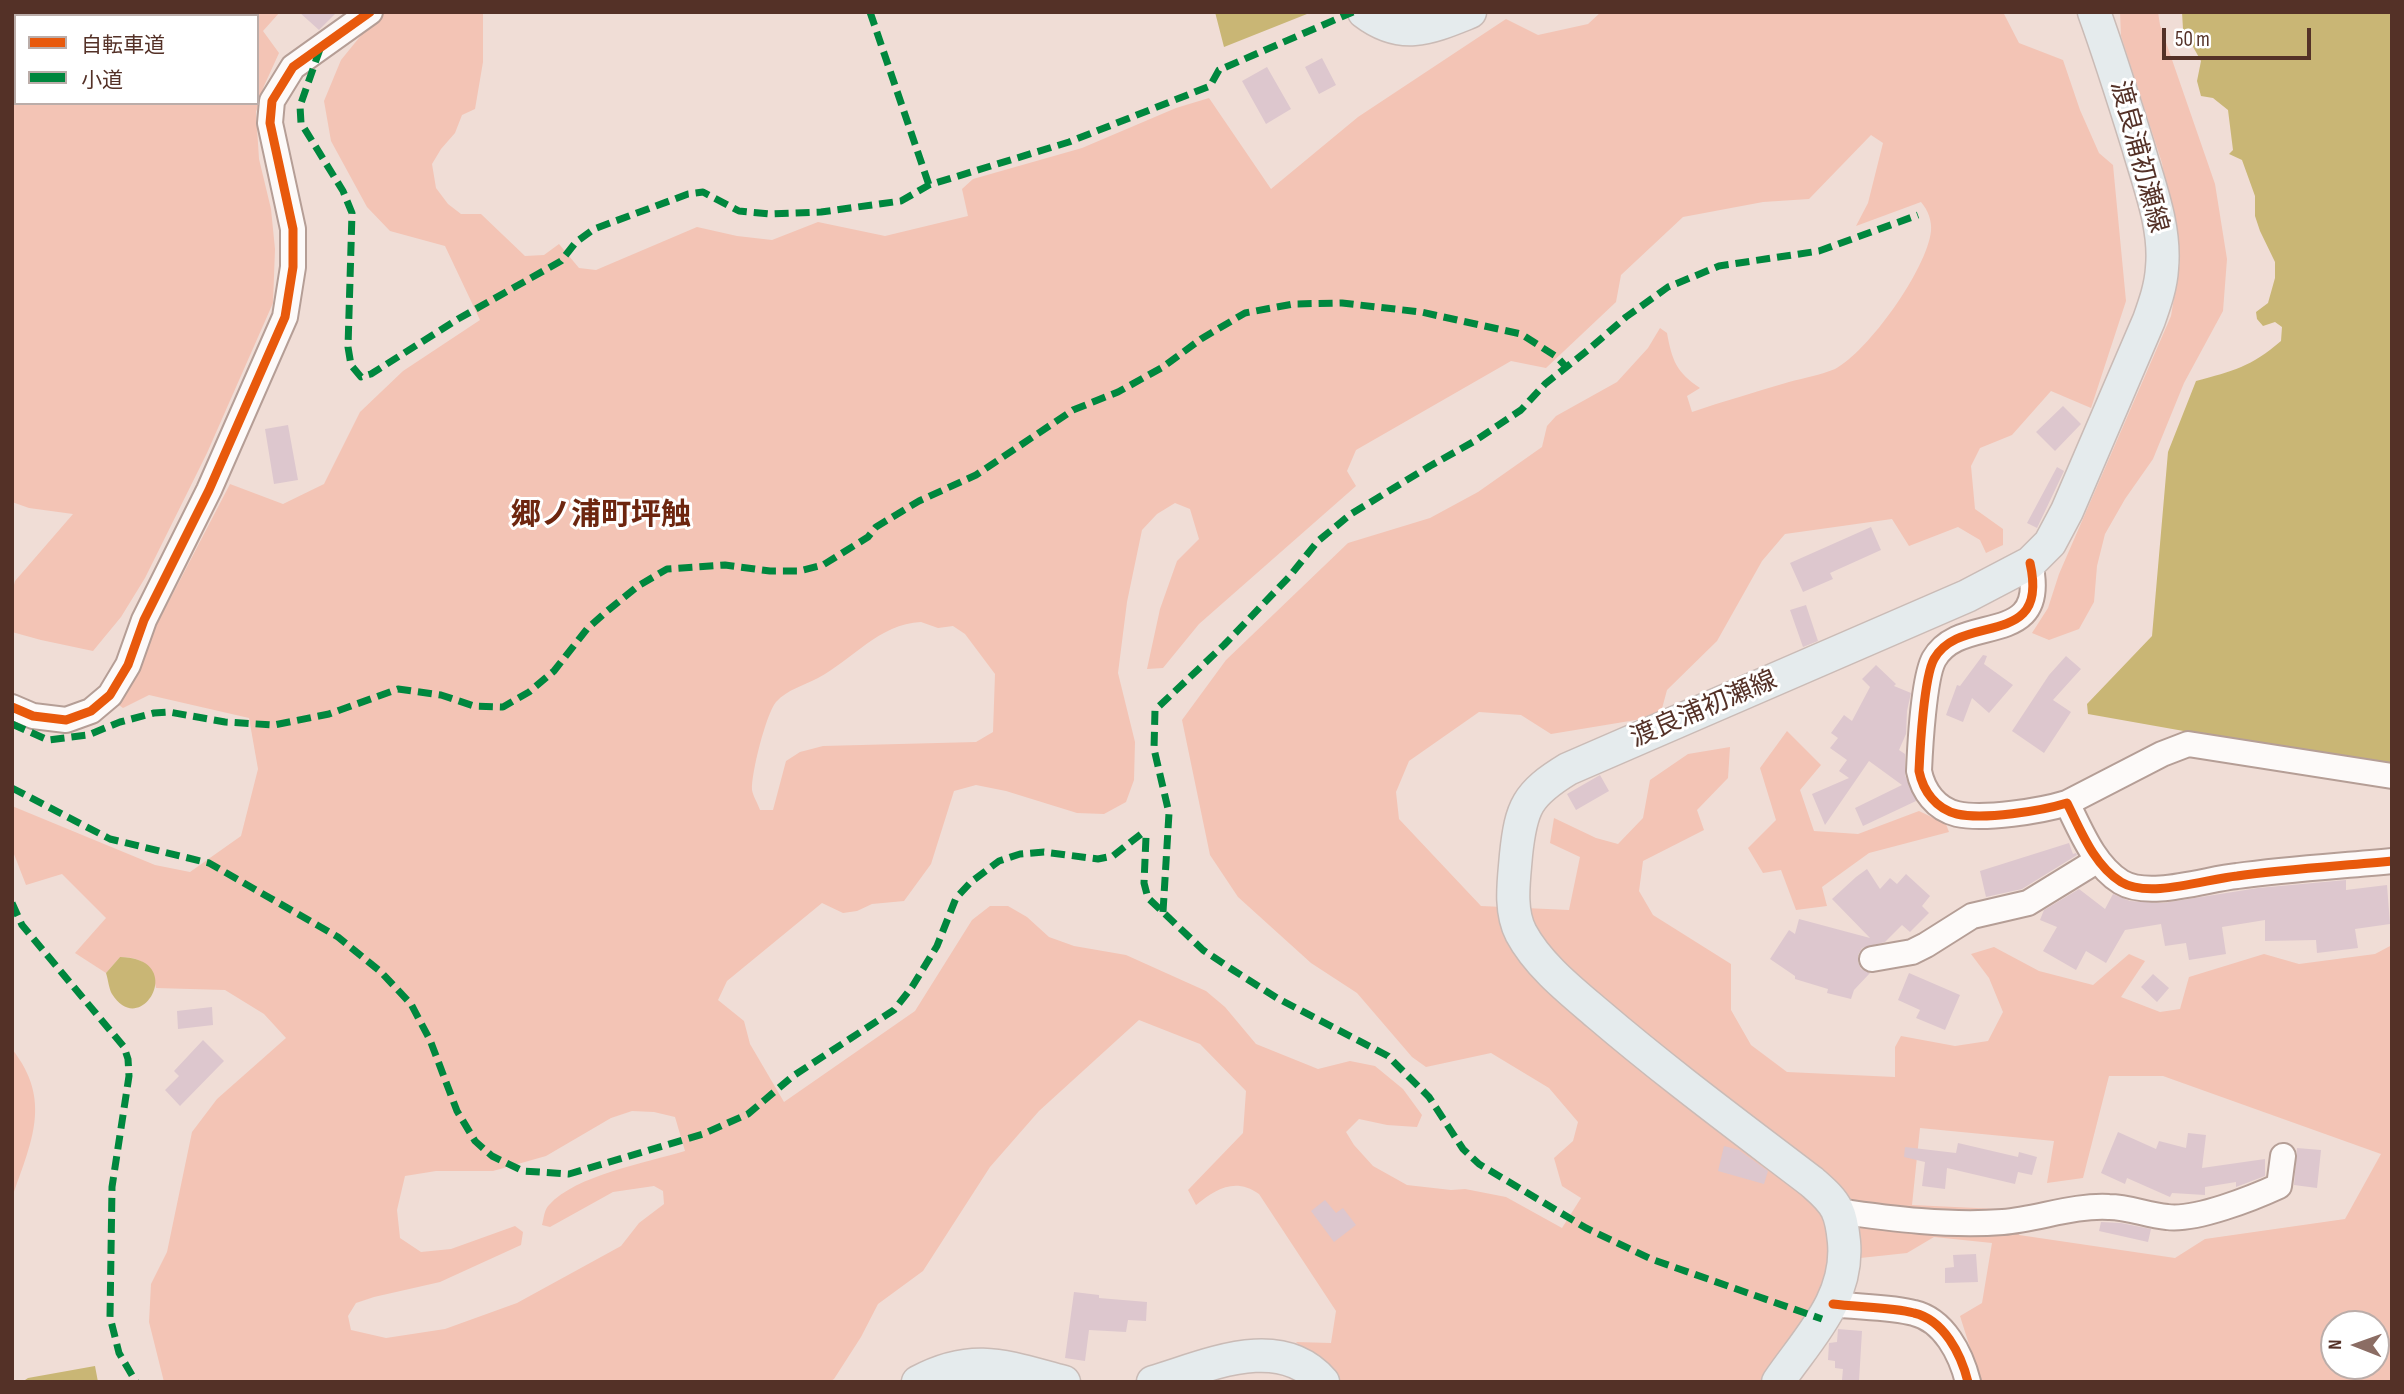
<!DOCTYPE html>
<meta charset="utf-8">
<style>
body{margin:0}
#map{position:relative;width:2404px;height:1394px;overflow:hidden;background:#f0ddd6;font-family:"Sofia Sans Condensed","Noto Sans JP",sans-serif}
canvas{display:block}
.frame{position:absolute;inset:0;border:14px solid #543127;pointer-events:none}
.legend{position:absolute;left:14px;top:14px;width:245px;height:91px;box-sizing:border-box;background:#fff;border:2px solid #bbada9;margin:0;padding:9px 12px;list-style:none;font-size:21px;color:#543127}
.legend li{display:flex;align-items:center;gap:14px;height:35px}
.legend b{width:35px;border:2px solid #bbada9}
.north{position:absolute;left:2320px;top:1310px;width:70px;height:70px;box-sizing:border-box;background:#fff;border:2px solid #bbada9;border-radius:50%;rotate:271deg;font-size:19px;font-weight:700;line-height:28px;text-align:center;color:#543127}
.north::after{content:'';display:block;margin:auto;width:24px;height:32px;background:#8b6d64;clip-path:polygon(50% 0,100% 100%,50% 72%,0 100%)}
.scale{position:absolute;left:2162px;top:28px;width:149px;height:32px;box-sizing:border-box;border:4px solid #543127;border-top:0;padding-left:9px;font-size:21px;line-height:24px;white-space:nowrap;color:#543127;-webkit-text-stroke:5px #fff;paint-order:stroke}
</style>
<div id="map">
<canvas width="2404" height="1394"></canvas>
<div class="frame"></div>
<ul class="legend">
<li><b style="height:9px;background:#e8590c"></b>自転車道</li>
<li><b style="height:9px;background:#00873e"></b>小道</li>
</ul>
<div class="north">N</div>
<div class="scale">50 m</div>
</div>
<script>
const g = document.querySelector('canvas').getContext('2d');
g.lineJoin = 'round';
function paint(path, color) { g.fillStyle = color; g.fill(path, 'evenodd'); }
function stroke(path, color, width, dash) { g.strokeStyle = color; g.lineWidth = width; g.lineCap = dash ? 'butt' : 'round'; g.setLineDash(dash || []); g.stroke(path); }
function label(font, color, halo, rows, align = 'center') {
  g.font = font + ' "Sofia Sans Condensed","Noto Sans JP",sans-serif'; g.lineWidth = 6; g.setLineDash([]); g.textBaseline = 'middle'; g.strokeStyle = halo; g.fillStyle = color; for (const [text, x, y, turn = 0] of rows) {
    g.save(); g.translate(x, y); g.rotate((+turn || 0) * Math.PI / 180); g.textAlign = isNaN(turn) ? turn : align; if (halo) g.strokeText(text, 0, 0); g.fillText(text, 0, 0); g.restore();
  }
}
paint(new Path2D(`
 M12 12H280L263 31 279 53 264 86 256 112 259 159 271 209 275 249 273 303 207 453 145 578 121 617 93 651 41 640 12 632V593L15 581 73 514 29 508 12 502ZM16 16H257V103H16Z
 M380 12H483V62L475 109 462 115 455 133 441 149 432 164 436 188 448 204 461 214H481L525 256 544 255 559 244 579 268 596 270 697 227 737 236 772 240 818 222 885 236 968 216 962 189 973 179 1082 148 1176 108 1209 98 1271 189 1358 117 1506 19 1538 35 1588 24 1601 12H2003L2019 43 2063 60 2080 110 2099 153 2113 165 2126 301 2091 408 2051 391 2012 435 1980 448 1971 466 1975 509 2003 529V545L1986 553 1980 540 1958 527 1909 546 1892 519 1785 534 1762 561 1717 641 1667 690 1660 716 1551 734 1521 715 1479 712 1409 761 1396 792 1399 819 1481 906 1569 910 1580 857 1550 843 1554 818 1596 838 1618 844 1643 818 1650 780 1688 754 1730 747 1728 778 1697 810 1704 830 1643 861 1639 891 1653 915 1731 964V1010L1751 1045 1787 1072 1895 1077V1047L1901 1036 1955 1046 1988 1041 2003 1012 1989 978 1971 954 1994 947 2039 971 2093 985 2129 954 2145 961 2121 997 2160 1012 2180 1009 2189 977 2264 954 2299 964 2375 954 2392 945V1382H1981L1960 1316 1982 1303 1992 1243 1934 1237 1907 1253 1832 1261 1825 1290 1759 1382H1333L1296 1342 1331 1343 1336 1311 1259 1194C1235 1177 1216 1189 1196 1205L1188 1190 1243 1133 1246 1091 1200 1044 1139 1020 1039 1111 990 1167 923 1271 878 1304 861 1337 834 1379 829 1382H682L680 1380 653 1382H164L149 1322 151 1284 167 1252 192 1132 217 1099 286 1038 264 1014 225 990 156 988C152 966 143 957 120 957L106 973 75 953 106 918 62 874 26 885 12 849V806L155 865 190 872 241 836 258 769 249 718 149 695 123 708 116 703 230 484 283 504 324 484 360 412 403 371 480 320 445 246 390 231 367 207 331 141 324 101 341 60ZM1871 135 1883 143 1868 203 1856 226 1921 202C1928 210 1932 221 1931 231 1927 269 1868 352 1835 369 1821 375 1803 378 1789 382 1756 392 1724 401 1692 412L1687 396 1700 388C1676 372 1672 360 1667 333L1660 328 1648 348 1617 382 1556 416 1547 426 1542 447 1478 492 1430 518 1348 543 1226 660 1182 720 1210 855 1238 897 1311 963 1357 993 1412 1057 1426 1067 1491 1053 1549 1088 1578 1122 1573 1141 1554 1158 1562 1186 1581 1198 1562 1228 1506 1197 1465 1189 1451 1190 1407 1185 1373 1166 1354 1145 1346 1132 1359 1119 1387 1125 1417 1127 1422 1115 1403 1089 1375 1066 1350 1061 1318 1069 1256 1044 1225 1007 1206 991 1126 955 1074 946 1049 937 1027 917 1008 906H990L972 920 915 1011 784 1102 750 1044 744 1021 718 1000 727 981 822 903 843 913 857 911 872 904 904 901 931 864 954 791 976 785 1006 791 1077 813 1104 814 1126 802 1134 780 1135 742 1118 673 1127 602 1142 530 1157 514 1175 503 1190 509 1199 539 1177 561 1160 609 1147 669 1163 668 1199 624 1356 486 1347 471 1356 450 1511 361 1546 368 1616 302 1621 275 1683 217 1763 202 1809 199ZM921 622 938 628 953 626 965 634 995 674 993 732 976 742 823 746 800 752 786 761 773 810H760C758 804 753 796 752 790 751 774 766 714 776 702 788 689 803 686 818 678 852 660 879 624 921 622ZM2109 1076H2163L2381 1154 2345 1219 2205 1239 2175 1258 2019 1235V1210L1912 1205 1920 1128 2054 1141 2047 1183 2083 1178ZM632 1111 654 1112 675 1117 685 1151C646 1163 576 1175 549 1205 544 1210 544 1218 542 1225L550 1227 613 1192 654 1186 663 1191 664 1204 639 1223 621 1246 517 1303 445 1329 386 1338 351 1330 348 1316 356 1303 374 1297 440 1282 521 1245 523 1232 515 1226 451 1249 421 1252 400 1238 397 1210 405 1176 436 1171H493L546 1156 611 1118ZM2334 1324H2376V1366H2334Z
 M2120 12H2158L2160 25 2215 184 2227 259 2223 311 2184 383 2153 459 2125 499 2105 534 2097 566 2094 602 2079 629 2049 640 2032 633 2048 608 2059 574 2171 316 2180 262 2162 163 2121 36Z
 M1787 731 1821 765 1800 790 1814 831 1858 834 1919 811 1946 824 1949 832 1869 853 1822 887 1827 906 1796 910 1781 870 1763 873 1748 848 1776 820 1760 768Z
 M12 1049C53 1101 31 1142 12 1198Z`), '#f3c4b5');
paint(new Path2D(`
 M1215 12H1312L1224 47Z
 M2182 12H2392V768L2088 714 2087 704 2152 636 2168 452 2196 381C2233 371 2251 367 2281 341L2282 327 2275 322 2263 326 2257 319 2256 312 2268 303 2275 278V262L2260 231 2255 216V196L2242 160 2229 154 2233 150 2228 110 2213 98 2201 96 2197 81 2201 61 2183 29Z
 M120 957C189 958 141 1041 112 994 109 989 108 979 106 973Z
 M95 1366 98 1382H22L28 1378Z`), '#c9b675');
paint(new Path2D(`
 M299 12H337L319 30Z
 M1322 58 1336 85 1319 94 1305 67Z
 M1267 67 1291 109 1266 124 1242 81Z
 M2063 406 2081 424 2055 451 2036 432Z
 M288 425 298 480 274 484 265 429Z
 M2057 467 2064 471 2037 528 2027 523Z
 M1871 527 1881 550 1830 573 1833 579 1803 592 1790 563Z
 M1806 605 1818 641 1803 647 1790 610Z
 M1983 655 1987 656 1984 664 2013 685 1989 713 1972 698 1963 722 1946 715 1957 685 1960 686Z
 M2066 656 2081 669 2053 700 2071 712 2044 753 2012 731 2049 675Z
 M1876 665 1896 684 1894 686 1911 693 1907 711 1906 734 1899 750 1905 754V775L1916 801 1863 826 1855 808 1902 785 1869 761 1825 825 1812 794 1849 778 1839 771 1847 760 1830 748 1838 738 1831 733 1844 715 1852 721 1870 687 1862 679Z
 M1600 775 1609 791 1576 810 1567 794Z
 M2069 843 2073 854 2076 853 2077 855 2022 889 1986 897 1980 871Z
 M1867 869 1880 889 1890 878 1897 884 1906 874 1930 896 1922 906 1929 913 1910 932 1902 925 1885 942 1862 948 1858 955V962L1861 969 1870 973 1854 990 1851 999 1827 993 1828 989 1795 979V976L1770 959 1789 930 1795 934 1799 919 1870 938 1832 899 1856 877Z
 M2346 880V890L2387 885 2390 924 2355 929 2358 948 2317 953 2316 940 2265 941V920L2222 927 2226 954 2189 960 2186 943 2165 946 2161 924 2125 930 2106 963 2086 951 2076 970 2043 951 2057 927 2040 920 2044 910 2079 889 2105 909 2113 894 2130 901 2163 903 2258 888Z
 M1909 973 1960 995 1945 1030 1916 1018 1920 1010 1898 1000Z
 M2153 974 2169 988 2157 1002 2141 987Z
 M212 1007 213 1025 178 1029 177 1011Z
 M203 1040 224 1061 180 1106 165 1090 179 1076 174 1071Z
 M2118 1132 2156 1149 2159 1141 2186 1148 2188 1133 2206 1135 2202 1168 2265 1159V1176L2236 1187V1182L2205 1187V1195L2172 1193 2170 1197 2127 1178 2125 1184 2101 1173Z
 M1958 1143 2018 1157 2019 1152 2037 1157 2032 1175 2018 1172 2015 1184 1947 1168 1945 1189 1922 1186 1925 1162 1904 1157 1905 1147 1956 1153Z
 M1724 1146 1739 1150 1768 1171 1764 1184 1718 1171Z
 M2297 1148 2321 1150 2317 1188 2294 1185Z
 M1325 1200 1336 1213 1343 1208 1356 1225 1334 1242 1311 1211Z
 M2101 1222 2121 1223 2151 1229 2148 1242 2099 1231Z
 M1976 1254 1978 1282 1945 1283V1268L1954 1267 1953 1255Z
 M1074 1292 1099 1295V1298L1147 1302 1146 1321 1128 1320 1126 1332 1089 1330 1085 1361 1065 1358Z
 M1838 1329 1862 1331 1859 1381 1842 1380 1843 1369 1835 1368V1361L1828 1360 1829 1343 1837 1342Z`), '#ddc7ce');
const minor = new Path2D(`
 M2030 563C2050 651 1961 611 1934 659 1924 677 1920 748 1919 771 1923 791 1936 809 1957 814 1984 820 2041 811 2067 803 2081 831 2094 865 2121 882 2149 899 2206 879 2237 876 2288 869 2340 866 2392 861
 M12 707 33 716 66 720 91 711 110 695 128 665 144 620 209 490 285 317 293 267V229L270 123 272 101 293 67 370 12
 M2067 803 2162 754 2188 744 2392 776
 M1872 959 1912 952 1926 945 1972 916 2028 903 2098 860
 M1838 1211C1893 1219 1948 1226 2003 1222 2038 1219 2074 1205 2109 1207 2128 1207 2147 1215 2167 1217 2195 1221 2253 1198 2279 1186L2283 1156
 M1833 1304C1856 1307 1892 1307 1914 1313 1944 1320 1961 1354 1968 1382`);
const major = new Path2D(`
 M1364 12C1402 41 1430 28 1470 12
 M918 1382C974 1352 1007 1367 1064 1382
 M1153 1382C1205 1367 1279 1331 1323 1382
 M1778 1382C1808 1338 1849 1299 1844 1242 1843 1232 1842 1220 1837 1210 1832 1199 1821 1190 1812 1182 1740 1127 1667 1073 1598 1014 1571 991 1538 965 1521 933 1509 910 1514 880 1516 855 1521 807 1527 794 1568 769L1967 596 2030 563 2050 543 2067 511 2149 320C2155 303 2161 286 2162 268 2166 227 2149 185 2138 146 2124 101 2110 56 2094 12`);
stroke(minor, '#b59e96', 28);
stroke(major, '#cabbb6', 35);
stroke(minor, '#fdfaf9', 24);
stroke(major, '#e5ebed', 32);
stroke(new Path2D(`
 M870 12 929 185
 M320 49 300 106 301 123 343 191 352 213 348 347 351 365 361 377 371 374 458 319 561 261 576 242 594 229 688 194 703 192 739 211 770 214 821 212 901 201 929 185 1069 142 1210 86 1219 70 1353 12
 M12 724 48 740 88 735 120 722 154 713 169 712 225 722 274 725 329 714 398 689 441 695 474 706 503 707 529 692 554 671 587 629 606 612 638 586 667 569 725 565 770 571H799L823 565 868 537 876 527 919 501 976 475 1073 410 1118 392 1163 367 1201 339 1245 313 1293 304 1342 303 1421 312 1521 334 1557 357 1566 367
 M12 788 110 839 209 863 338 937 381 972 411 1004 430 1040 457 1111 475 1141 492 1156 523 1171 569 1174 703 1134 748 1114 793 1076 894 1010 912 987 937 946 956 898 971 882 999 861 1020 854 1044 852 1098 859 1113 856 1141 834 1146 837 1144 883 1148 898 1203 950 1233 970 1277 998 1388 1056 1429 1097 1463 1149 1479 1164 1586 1228 1651 1259 1822 1319
 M12 903 22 925 124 1047 128 1059 129 1076 112 1187 110 1317 119 1353 136 1382
 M1163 912 1169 813 1154 749 1155 710 1224 645 1289 577 1318 541 1351 514 1430 466 1473 442 1521 410 1545 384 1588 350 1626 317 1668 287 1719 266 1819 251 1918 215`), '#00873e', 7, [14, 7]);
stroke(new Path2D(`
 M2030 563C2050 651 1961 611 1934 659 1924 677 1920 748 1919 771 1923 791 1936 809 1957 814 1984 820 2041 811 2067 803 2081 831 2094 865 2121 882 2149 899 2206 879 2237 876 2288 869 2340 866 2392 861
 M12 707 33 716 66 720 91 711 110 695 128 665 144 620 209 490 285 317 293 267V229L270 123 272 101 293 67 370 12
 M1833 1304C1856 1307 1892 1307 1914 1313 1944 1320 1961 1354 1968 1382`), '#e8590c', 9);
label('26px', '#543127', '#fff', [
 ["渡良浦初瀬線",2138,157,75],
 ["渡良浦初瀬線",1704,710,-23]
]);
label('bold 30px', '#6d260f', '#fff', [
 ["郷ノ浦町坪触",601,516]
]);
</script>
